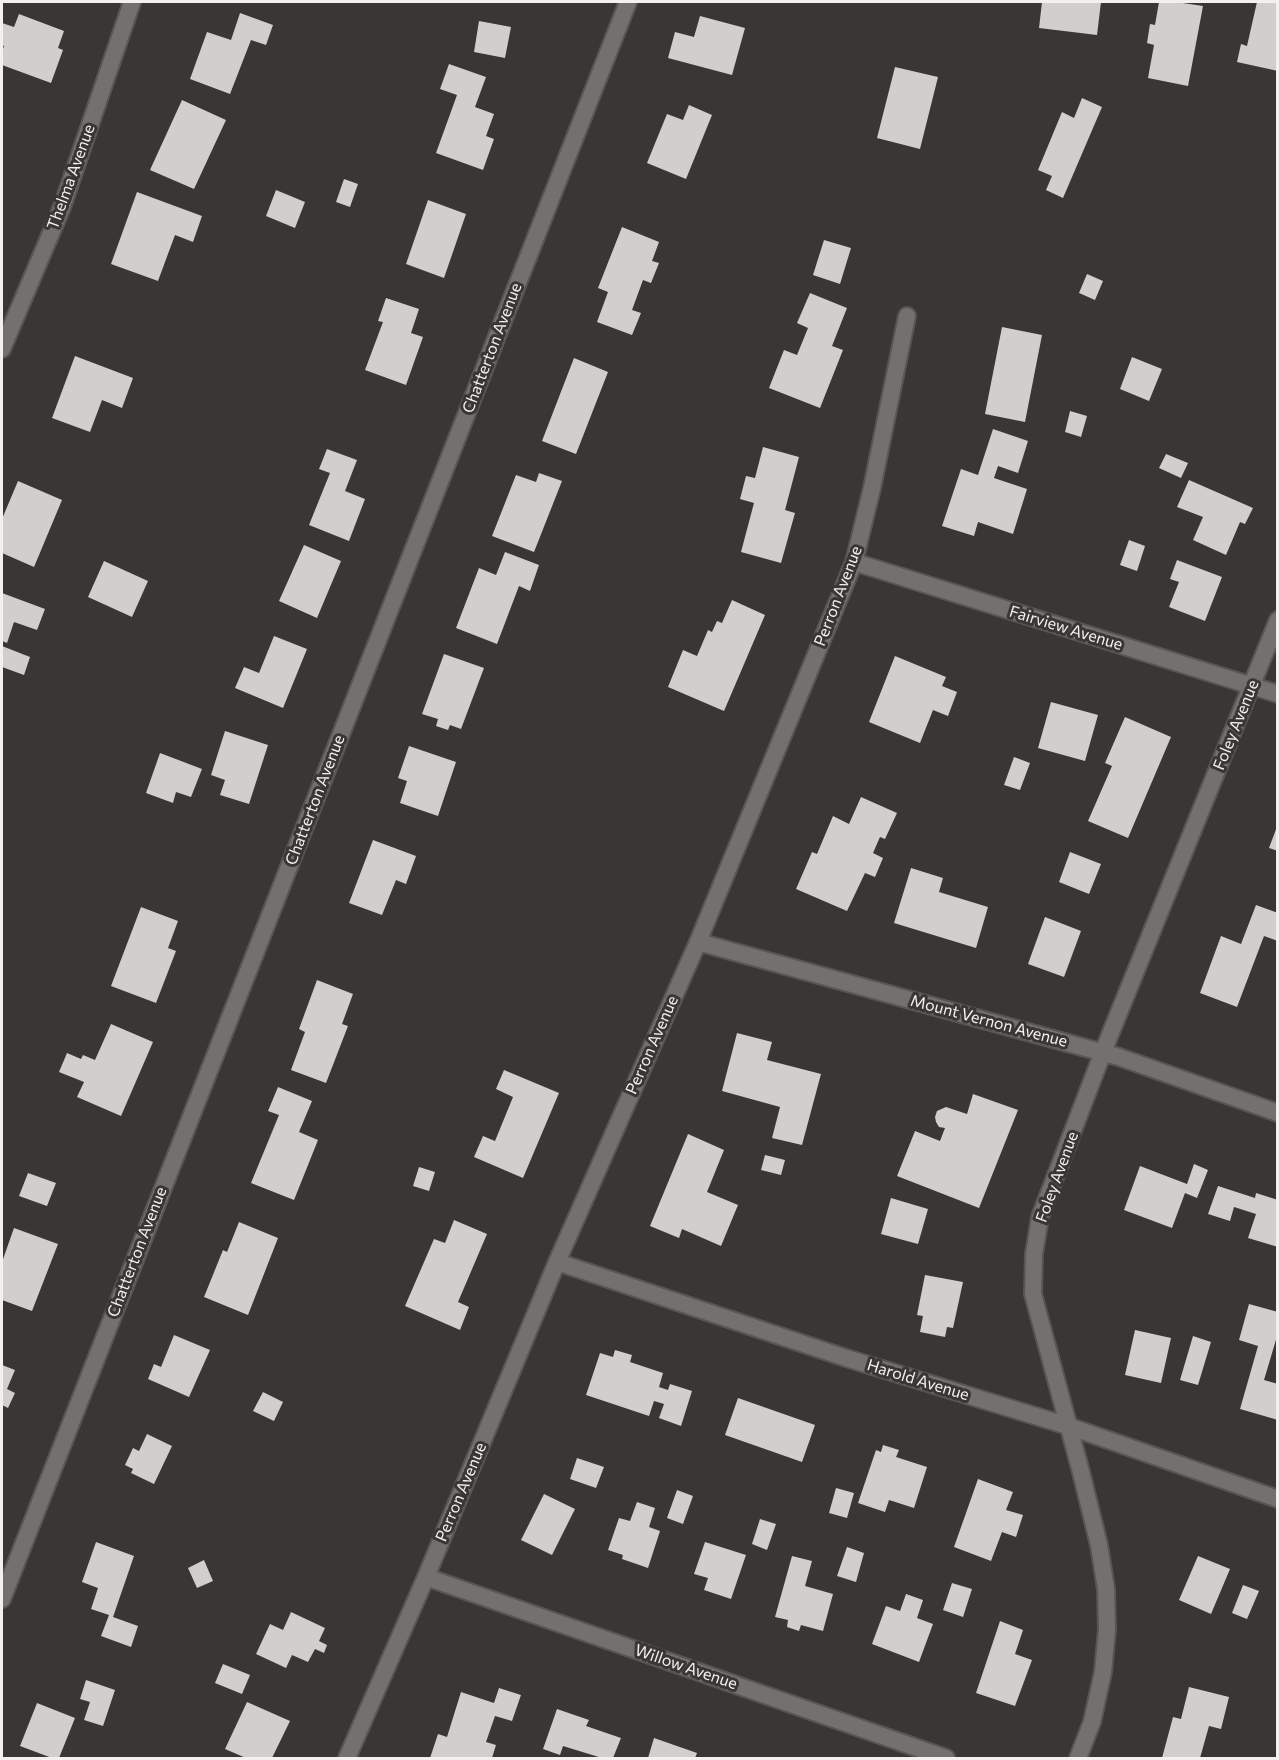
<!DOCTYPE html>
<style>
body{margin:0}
#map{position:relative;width:1279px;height:1760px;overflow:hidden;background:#393735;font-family:Commissioner,sans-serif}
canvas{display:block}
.frame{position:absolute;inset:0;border:3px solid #f2f1ef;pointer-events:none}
</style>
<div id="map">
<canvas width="1279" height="1760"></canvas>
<div class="frame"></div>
</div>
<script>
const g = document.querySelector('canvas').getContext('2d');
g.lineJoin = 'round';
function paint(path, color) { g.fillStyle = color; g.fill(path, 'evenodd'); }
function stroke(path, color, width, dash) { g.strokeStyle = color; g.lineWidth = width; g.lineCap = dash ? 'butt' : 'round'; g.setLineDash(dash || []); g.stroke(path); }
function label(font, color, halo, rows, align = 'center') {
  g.font = font + ' Commissioner,sans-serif'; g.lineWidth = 6; g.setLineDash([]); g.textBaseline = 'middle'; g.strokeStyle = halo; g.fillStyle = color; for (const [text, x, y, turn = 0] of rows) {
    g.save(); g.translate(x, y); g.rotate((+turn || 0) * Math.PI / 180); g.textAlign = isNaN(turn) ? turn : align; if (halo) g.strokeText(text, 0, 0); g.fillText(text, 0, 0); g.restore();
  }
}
paint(new Path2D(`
 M1042 2H1101L1097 35 1039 28Z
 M1159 2H1176L1203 6 1188 86 1148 78 1154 45 1147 43 1150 24 1155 25Z
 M1257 2H1278V71L1237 62 1241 44 1247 46Z
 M240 13 273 25 266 45 251 40 230 94 190 79 207 32 231 40Z
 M19 14 64 31 58 48 63 50 51 83 2 65V51L4 46 2 45V23L14 27Z
 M700 16 745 28 732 75 668 58 675 32 694 37Z
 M479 21 511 27 505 58 474 52Z
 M449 64 486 77 475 107 494 114 486 136 494 139 483 170 436 153 457 95 440 89Z
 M895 67 938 77 920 149 877 138Z
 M1082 98 1102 107 1063 198 1046 190 1052 176 1038 170 1062 112 1074 118Z
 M182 100 226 120 194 189 150 170Z
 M689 105 712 115 686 179 647 163 667 114 683 120Z
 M344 179 358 184 350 207 336 202Z
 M276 190 305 202 295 228 266 216Z
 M137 192 202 216 193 242 175 235 158 281 111 264Z
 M428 200 466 214 444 278 406 264Z
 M622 227 659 242 652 261 659 263 651 283 643 280 632 310 641 313 632 335 597 322 608 292 598 288Z
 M824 240 851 248 840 284 813 275Z
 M1087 274 1103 281 1095 300 1079 293Z
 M810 293 847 308 832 346 843 350 820 408 769 388 784 350 797 355 808 328 797 323Z
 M386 298 419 309 411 333 423 337 406 385 365 370 383 322 378 321Z
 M1002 327 1042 335 1025 422 985 414Z
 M75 356 133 378 122 408 102 400 90 432 52 418Z
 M1132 357 1162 369 1149 401 1120 389Z
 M574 358 608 372 576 454 542 441Z
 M1070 411 1087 416 1081 437 1065 432Z
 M993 429 1028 441 1018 473 998 466 994 478 1027 489 1013 534 978 522 974 536 942 526 961 469 978 475Z
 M763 447 799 457 785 510 795 513 781 563 741 552 754 503 740 499 746 476 755 478Z
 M327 449 357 460 345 491 365 499 349 541 309 525 330 473 319 469Z
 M1166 454 1188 463 1181 478 1159 468Z
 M539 473 562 481 534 552 492 536 516 475 536 482Z
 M1189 480 1253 508 1245 524 1240 522 1226 555 1193 540 1203 517 1177 507Z
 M18 481 62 500 34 567 2 553V519Z
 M1129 540 1145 546 1137 571 1120 565Z
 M304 545 341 561 317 618 279 601Z
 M505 552 539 565 530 591 519 586 497 644 456 628 479 568 496 575Z
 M1177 560 1222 577 1205 621 1169 607 1179 582 1170 579Z
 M104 561 148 581 132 617 88 597Z
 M2 593 45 609 37 630 14 622 7 643 2 641Z
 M732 600 765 615 724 711 668 687 683 650 697 656 708 630 712 632 717 621 722 623Z
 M274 636 307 649 283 708 235 688 244 667 259 673Z
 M2 646 30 657 24 675 2 667Z
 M444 654 484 668 461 729 450 725 448 730 436 726 438 719 422 714Z
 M895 656 946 677 942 686 957 692 948 716 933 710 920 743 869 722Z
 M1051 702 1098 715 1085 761 1038 748Z
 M1125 717 1171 737 1128 838 1088 821 1112 766 1105 763Z
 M225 731 268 745 249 804 220 795 225 780 211 775Z
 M409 746 456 762 438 816 400 803 407 781 398 778Z
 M160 753 202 769 191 797 176 792 173 803 146 793Z
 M1014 757 1030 763 1020 790 1004 785Z
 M861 797 897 813 885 839 880 837 873 853 883 858 875 877 865 873 847 911 796 889 812 852 817 854 833 816 849 824Z
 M1278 824V851L1269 848Z
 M373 840 416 856 406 884 396 880 382 915 349 903Z
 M1070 852 1101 864 1089 894 1059 882Z
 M911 868 943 878 939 892 988 907 976 948 894 923Z
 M1256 905 1278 913V941L1264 936 1237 1007 1200 993 1221 936 1241 944Z
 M141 907 178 921 168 948 176 951 156 1003 111 986Z
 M1045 917 1081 931 1064 977 1028 964Z
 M317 980 353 994 342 1024 348 1026 326 1083 291 1070 305 1032 299 1029Z
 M111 1024 153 1042 121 1116 77 1097 84 1082 59 1072 67 1053 81 1059 83 1055 95 1060Z
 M737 1033 772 1042 767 1060 821 1074 802 1145 772 1138 780 1107 722 1091Z
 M504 1070 559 1093 523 1178 474 1157 483 1136 495 1141 513 1097 496 1089Z
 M278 1087 312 1101 299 1132 318 1140 294 1200 251 1183 279 1115 268 1111Z
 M973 1094 1018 1110 979 1208 897 1176 915 1131 940 1141 945 1128 939 1127 936 1122 935 1117 937 1111 946 1107 967 1114Z
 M688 1134 724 1150 707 1192 738 1205 721 1246 682 1229 679 1238 650 1226Z
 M765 1155 785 1160 781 1175 761 1170Z
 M1194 1164 1208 1170 1197 1198 1185 1193 1172 1228 1124 1210 1140 1166 1187 1184Z
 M419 1167 435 1172 429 1191 413 1186Z
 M28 1173 56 1183 47 1206 19 1196Z
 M1218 1186 1255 1198 1256 1193 1278 1200V1247L1248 1238 1256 1214 1234 1207 1230 1221 1208 1214Z
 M891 1198 928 1209 918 1244 881 1234Z
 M454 1220 487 1234 458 1302 469 1307 460 1330 405 1306 434 1239 445 1243Z
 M239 1222 278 1238 248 1315 204 1297 223 1250 227 1252Z
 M14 1228 58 1244 32 1311 2 1300V1262Z
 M925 1275 963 1282 953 1328 947 1327 945 1337 920 1332 923 1316 917 1315Z
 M1249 1304 1278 1312V1333L1264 1380 1278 1384V1420L1240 1409 1258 1346 1239 1340Z
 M1135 1330 1171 1338 1161 1383 1125 1375Z
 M174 1335 210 1350 189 1397 148 1379 154 1364 161 1367Z
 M1193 1336 1211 1342 1198 1385 1180 1380Z
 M615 1350 632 1355 630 1362 663 1373 659 1387 668 1390 670 1384 692 1391 681 1426 659 1418 664 1404 654 1401 649 1416 586 1395 600 1353 613 1357Z
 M2 1365 15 1370 7 1389 15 1393 8 1408 2 1405Z
 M263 1392 283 1402 274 1421 253 1411Z
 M738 1398 815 1425 802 1462 725 1435Z
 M147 1434 172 1446 154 1484 131 1473 133 1469 125 1465 133 1448 139 1451Z
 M883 1445 899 1450 896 1457 927 1467 914 1508 889 1500 885 1512 858 1503 876 1450 881 1452Z
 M577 1458 604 1467 596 1488 570 1479Z
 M978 1479 1013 1492 1006 1510 1023 1515 1016 1537 1002 1532 991 1561 954 1547Z
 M836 1488 854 1493 847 1518 829 1513Z
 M677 1490 693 1496 683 1524 667 1518Z
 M544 1494 575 1509 552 1555 521 1540Z
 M637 1502 655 1508 649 1527 660 1531 648 1568 622 1559 623 1555 608 1550 619 1518 630 1521Z
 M760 1519 776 1524 767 1550 752 1544Z
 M96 1542 134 1556 113 1617 138 1626 131 1647 101 1636 109 1615 91 1609 98 1588 82 1582Z
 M705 1542 746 1555 731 1599 704 1590 708 1578 694 1574Z
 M847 1547 864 1553 856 1582 837 1576Z
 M792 1556 812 1561 805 1586 833 1594 823 1631 801 1625 799 1631 787 1627 788 1620 775 1617Z
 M1198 1556 1230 1569 1211 1614 1179 1600Z
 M204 1560 213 1581 197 1588 188 1568Z
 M952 1583 972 1589 963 1617 943 1610Z
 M1243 1585 1259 1591 1247 1619 1232 1613Z
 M906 1594 923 1600 917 1618 933 1624 919 1662 872 1644 886 1606 900 1611Z
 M291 1612 325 1628 319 1641 327 1645 324 1653 315 1649 308 1662 292 1655 286 1668 256 1654 270 1624 283 1630Z
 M1000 1621 1023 1630 1015 1654 1032 1660 1015 1706 976 1693Z
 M223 1664 250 1675 242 1694 215 1683Z
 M86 1680 115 1690 103 1726 84 1720 90 1702 80 1699Z
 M1189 1687 1229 1697 1221 1729 1209 1726 1200 1758H1162L1173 1717 1181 1719Z
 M499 1688 521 1695 512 1721 495 1716 486 1742 496 1745 492 1758H430L438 1734 447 1737 461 1692 494 1703Z
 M247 1702 290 1721 272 1758H246L225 1749Z
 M37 1703 75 1718 59 1758H52L20 1746Z
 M557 1709 589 1720 586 1726 621 1738 613 1758H602L563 1746 560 1755 543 1749Z
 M654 1738 697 1753 695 1758H648Z`), '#d1cfcc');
const minor = new Path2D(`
 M2 349 62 207 132 2
 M854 562 1278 694
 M698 942 1119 1057 1278 1113
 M557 1262 846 1358 1068 1426 1278 1499
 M426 1577 946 1758
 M2 1599 628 2
 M347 1758 426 1577 557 1262 698 942 854 562 872 488 907 316
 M1078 1758 1092 1722 1103 1672 1107 1629 1106 1589 1099 1545 1081 1472 1033 1294 1034 1254 1040 1217 1103 1052 1278 620`);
stroke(minor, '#575653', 20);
stroke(minor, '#73716e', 16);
label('16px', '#f2f1ef', '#393735', [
 ["Thelma Avenue",71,177,-70],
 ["Chatterton Avenue",492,348,-69],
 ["Perron Avenue",838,596,-69],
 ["Fairview Avenue",1066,628,17],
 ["Foley Avenue",1236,725,-68],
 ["Chatterton Avenue",315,800,-69],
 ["Mount Vernon Avenue",989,1021,15],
 ["Perron Avenue",652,1045,-66],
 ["Foley Avenue",1057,1177,-70],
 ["Chatterton Avenue",137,1252,-69],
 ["Harold Avenue",918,1380,17],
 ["Perron Avenue",461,1492,-67],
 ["Willow Avenue",686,1667,19]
]);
</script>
